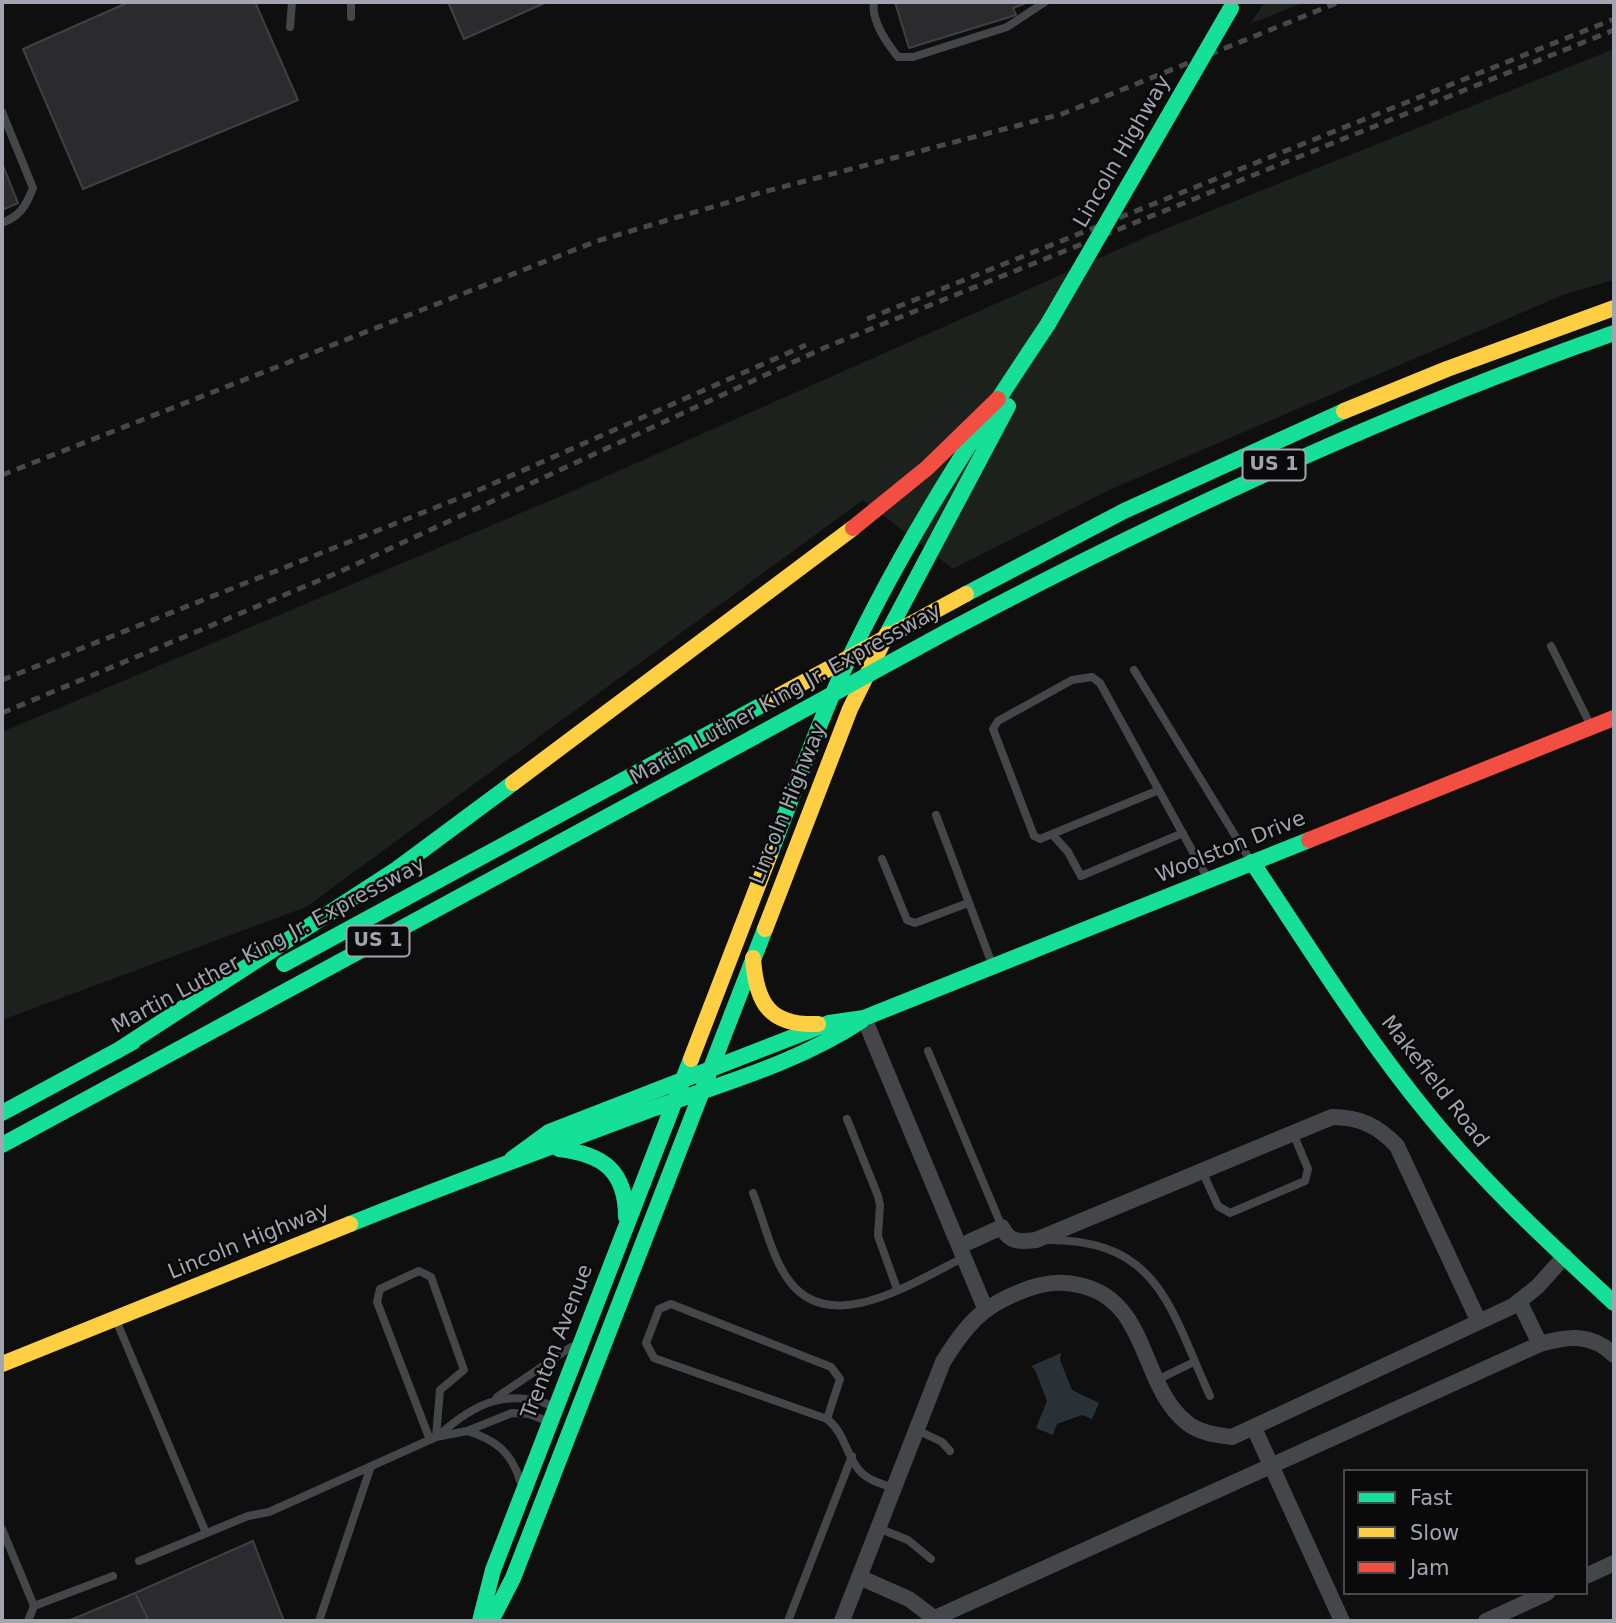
<!DOCTYPE html>
<style>
body{margin:0}
#map{position:relative;width:1616px;height:1623px;overflow:hidden;background:#0f0f10;font-family:"DejaVu Sans",sans-serif}
canvas{display:block}
.frame{position:absolute;inset:0;border:4px solid #a1a5b0;pointer-events:none}
.legend{position:absolute;left:1343px;top:1469px;width:245px;height:126px;box-sizing:border-box;background:#0a0a0b;border:2px solid #46484d;margin:0;padding:9px 12px;list-style:none;font-size:21px;color:#a1a5b0}
.legend li{display:flex;align-items:center;gap:14px;height:35px}
.legend b{width:35px;border:2px solid #46484d}
</style>
<div id="map">
<canvas width="1616" height="1623"></canvas>
<div class="frame"></div>
<ul class="legend">
<li><b style="height:9px;background:#16e098"></b>Fast</li>
<li><b style="height:9px;background:#ffcf43"></b>Slow</li>
<li><b style="height:9px;background:#f24e42"></b>Jam</li>
</ul>
</div>
<script>
const g = document.querySelector('canvas').getContext('2d');
g.lineJoin = 'round';
function paint(path, color) { g.fillStyle = color; g.fill(path, 'evenodd'); }
function stroke(path, color, width, dash) { g.strokeStyle = color; g.lineWidth = width; g.lineCap = dash ? 'butt' : 'round'; g.setLineDash(dash || []); g.stroke(path); }
function label(font, color, halo, rows, align = 'center') {
  g.font = font + ' "DejaVu Sans",sans-serif'; g.lineWidth = 5; g.setLineDash([]); g.textBaseline = 'middle'; g.strokeStyle = halo; g.fillStyle = color; for (const [text, x, y, turn = 0] of rows) {
    g.save(); g.translate(x, y); g.rotate((+turn || 0) * Math.PI / 180); g.textAlign = isNaN(turn) ? turn : align; if (halo) g.strokeText(text, 0, 0); g.fillText(text, 0, 0); g.restore();
  }
}
paint(new Path2D(`
 M1265 2H1305L1250 24Z
 M1614 49V280L1565 294 1109 490 953 569 863 500 306 907 2 1020V732L573 491 1160 231Z`), '#1c211d');
paint(new Path2D(`
 M1061 1353 1060 1360 1072 1390 1099 1403 1092 1419 1082 1415 1057 1424 1053 1435 1036 1428 1047 1401 1035 1370 1031 1366Z`), '#293036');
const building = new Path2D(`
 M129 2H255L298 100 83 189 23 49Z
 M448 2H547L464 39Z
 M895 2H1023L1024 4 1013 8 1016 15 909 48Z
 M2 163 18 203 2 210Z
 M253 1541 284 1621H149L135 1593Z
 M135 1593 149 1621H68Z`);
paint(building, '#2b2b2d');
stroke(building, '#3f4043', 2);
stroke(new Path2D(`
 M874 2C871 21 886 42 898 57H913L1007 27 1045 2
 M351 17V2
 M290 27 292 2
 M2 112 33 188C26 206 20 216 2 223
 M1551 646 1590 724
 M1134 670 1250 860
 M1159 790 1040 839 1034 836 993 729 998 721 1072 680 1092 677 1100 683C1136 748 1171 813 1207 877
 M936 815 992 964
 M1052 834 1068 852 1081 876 1183 833
 M882 859 907 920 915 923 968 903
 M928 1051 1002 1227
 M847 1119 878 1196 880 1205 878 1236 897 1289
 M1202 1171 1218 1206 1230 1213 1305 1181 1308 1169 1293 1133
 M753 1193C764 1221 772 1259 790 1282 833 1338 918 1279 965 1257
 M1046 1240C1160 1239 1170 1309 1210 1396
 M116 1320 206 1533
 M1159 1379 1194 1362
 M497 1397 571 1347
 M827 1419 840 1379 831 1367 671 1304 659 1309 646 1343 654 1358 827 1419C845 1433 845 1453 859 1470 867 1480 882 1484 894 1488
 M917 1430 942 1442 950 1451
 M467 1431C494 1439 512 1452 520 1481
 M439 1435C475 1403 506 1388 553 1406
 M430 1440 377 1302 380 1289 419 1271 431 1277 464 1370 440 1390 436 1437
 M878 1528 908 1540 931 1559
 M2 1529 34 1606
 M139 1561 248 1516 269 1512 436 1437 467 1431 512 1413 529 1414 547 1421
 M28 1621 34 1606 113 1576
 M319 1621 371 1466
 M788 1621 852 1456`), '#454649', 8);
stroke(new Path2D(`
 M864 1018 985 1308
 M960 1246 1002 1227C1009 1243 1021 1242 1036 1240L1332 1117C1360 1117 1378 1126 1397 1146L1479 1322
 M1519 1301 1540 1344
 M1254 1428 1342 1621
 M1586 1576 1614 1563
 M859 1577 909 1599 938 1621
 M935 1618 1540 1344C1568 1336 1592 1333 1614 1355
 M842 1621 943 1362C968 1321 985 1304 1030 1288 1049 1282 1063 1281 1083 1286 1149 1303 1140 1384 1186 1422 1199 1433 1216 1435 1232 1437L1513 1306 1537 1287 1565 1256
 M1486 1621 1547 1593`), '#454649', 16);
stroke(new Path2D(`
 M966 594 1124 511 1344 411
 M948 631C1164 516 1383 414 1614 333
 M887 634 1008 406
 M770 854C790 803 808 751 830 700 888 567 967 445 1048 324
 M1252 862C1309 947 1363 1035 1428 1114 1484 1183 1549 1243 1614 1303
 M284 964 771 700
 M117 1051 397 869 513 783
 M2 1113 133 1042
 M2 1145 754 737
 M559 1149C603 1154 626 1171 626 1217
 M512 1159 549 1132 829 1023 864 1018 1309 840
 M350 1224C451 1183 553 1146 655 1108 726 1082 797 1063 861 1021
 M480 1621 493 1570 691 1059
 M491 1621 513 1578 765 929`), '#16e098', 16);
stroke(new Path2D(`
 M1344 411 1447 369 1614 308
 M513 783 853 528
 M765 929 850 709 887 634
 M753 958C756 1004 770 1026 818 1024
 M691 1059 770 854
 M2 1364 350 1224`), '#ffcf43', 16);
stroke(new Path2D(`
 M853 528 927 468 998 399
 M1309 840 1614 718`), '#f24e42', 16);
stroke(new Path2D(`
 M867 319 1614 19
 M2 475 597 241 763 192 1062 114 1339 2
 M2 680 472 493 806 345
 M2 713 337 573 826 347 1614 30`), '#47484b', 5, [9, 7]);
stroke(new Path2D(`
 M1048 324 1231 8
 M754 737 948 631`), '#16e098', 16);
stroke(new Path2D(`
 M771 700 966 594`), '#ffcf43', 16);
for (const [x, y, w] of [
 [1274,465,63],
 [378,941,63]
]) { const box = new Path2D(); box.roundRect(x - w / 2, y - 15.5, w, 31, 5); g.fillStyle = '#0a0a0b'; g.fill(box); stroke(box, '#a1a5b0', 2); }
label('bold 19px', '#a1a5b0', null, [
 ["US 1",1274,465],
 ["US 1",378,941]
]);
label('21px', '#a1a5b0', '#0a0a0b', [
 ["Lincoln Highway",1123,152,-60],
 ["Martin Luther King Jr. Expressway",786,695,-29],
 ["Lincoln Highway",789,804,-68],
 ["Woolston Drive",1231,848,-22],
 ["Martin Luther King Jr. Expressway",269,946,-28],
 ["Makefield Road",1434,1082,52],
 ["Lincoln Highway",249,1242,-22],
 ["Trenton Avenue",558,1342,-69]
]);
</script>
